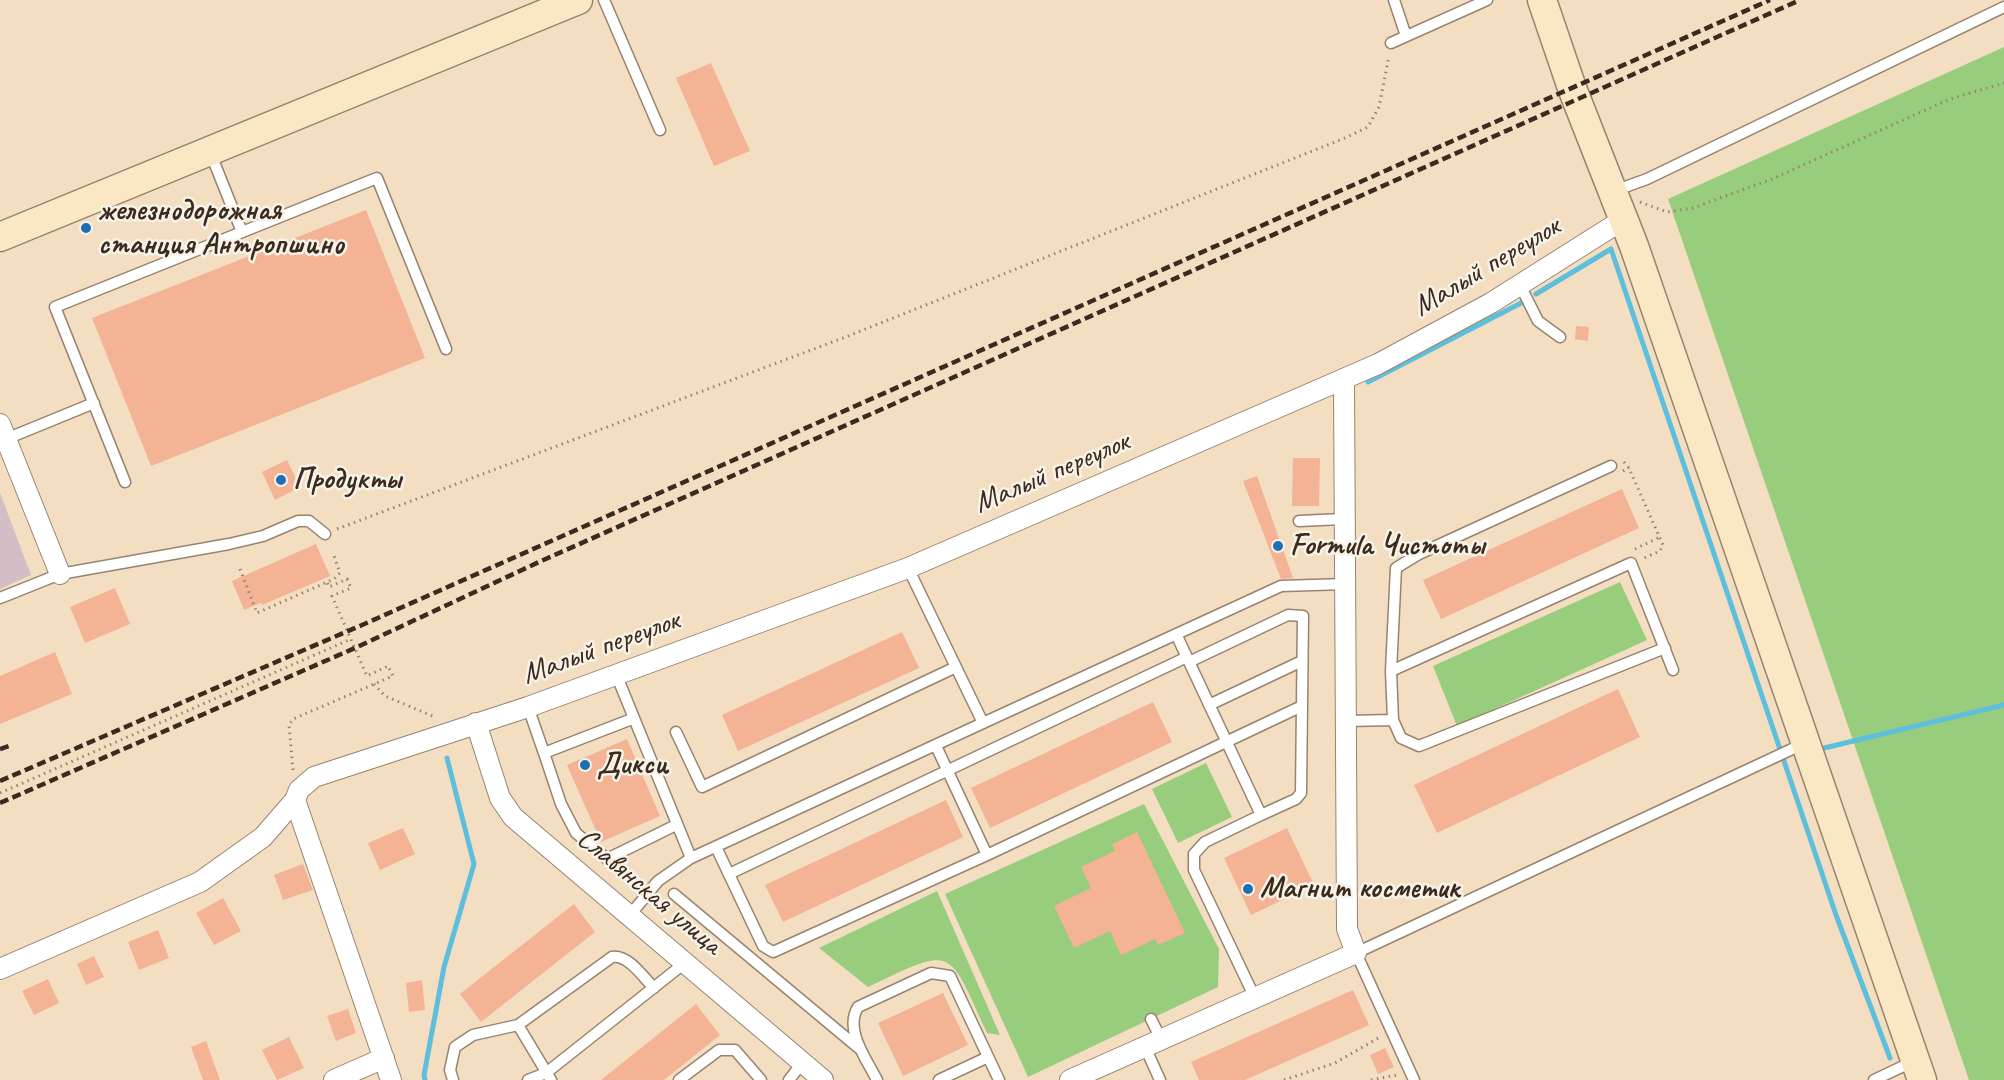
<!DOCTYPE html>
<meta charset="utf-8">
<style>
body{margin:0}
canvas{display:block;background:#f3dec1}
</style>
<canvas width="2004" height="1080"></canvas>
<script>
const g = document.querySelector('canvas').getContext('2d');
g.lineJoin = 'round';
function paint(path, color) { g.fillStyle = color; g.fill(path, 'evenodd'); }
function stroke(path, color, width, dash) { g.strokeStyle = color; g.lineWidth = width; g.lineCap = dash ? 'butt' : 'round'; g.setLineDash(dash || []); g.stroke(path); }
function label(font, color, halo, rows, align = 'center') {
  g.font = font + ' Caveat,sans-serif'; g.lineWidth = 5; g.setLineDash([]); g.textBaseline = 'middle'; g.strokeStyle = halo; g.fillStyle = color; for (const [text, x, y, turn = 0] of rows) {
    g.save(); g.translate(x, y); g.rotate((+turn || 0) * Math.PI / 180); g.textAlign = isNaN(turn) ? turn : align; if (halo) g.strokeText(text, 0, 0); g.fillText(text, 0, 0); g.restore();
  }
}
paint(new Path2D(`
 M0 493 31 575 0 589Z`), '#d2bec4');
paint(new Path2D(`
 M2004 47V1080H1969L1668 199Z
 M1620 582 1647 640 1457 726 1433 666Z
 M1206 763 1232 817 1178 843 1152 789Z
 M1144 804 1219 949 1218 987 1028 1077 945 894Z
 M937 891 1000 1035 987 1033C947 947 956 945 868 987L819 948Z`), '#99cd7e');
stroke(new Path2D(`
 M1536 294 1611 249 1836 915 1890 1058
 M1368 382 1523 302
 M1820 749 2004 705
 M425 1080 424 1075 444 967 474 864 447 758`), '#5ebfdc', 5);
paint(new Path2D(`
 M711 63 750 151 714 166 676 78Z
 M366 210 425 358 151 466 92 318Z
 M1576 326 1589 327 1588 341 1575 339Z
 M1293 458H1320L1319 506H1292Z
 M287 460 300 487 275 500 262 472Z
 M1257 476 1293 578H1292L1281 579 1243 481Z
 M1622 489 1639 528 1441 619 1423 580Z
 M316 544 330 576 262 605 261 603 244 610 232 581Z
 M115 588 130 624 85 643 70 607Z
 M902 632 919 668 738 751 722 715Z
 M55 652 72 694 0 724V676Z
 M1618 689 1640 737 1437 833 1414 785Z
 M1153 702 1172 742 990 828 971 788Z
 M627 739 660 816 601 842 567 765Z
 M946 800 963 837 783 922 765 885Z
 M403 828 415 854 380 870 368 843Z
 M1287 828 1314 885 1251 915 1224 858Z
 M1137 832 1185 933 1158 945 1155 939 1121 955 1110 931 1074 948 1054 906 1091 888 1081 867 1115 851 1112 844Z
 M303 864 313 890 283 900 274 875Z
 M223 898 241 931 214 945 196 913Z
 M574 904 595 932 481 1022 460 994Z
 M158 930 169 958 139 970 128 942Z
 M94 956 104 977 86 985 77 964Z
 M48 979 59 1003 34 1015 22 991Z
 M422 980 425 1010 409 1012 406 983Z
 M1353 990 1369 1025 1245 1080H1199L1191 1062Z
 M943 993 968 1045 903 1076 878 1023Z
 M696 1004 720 1035 664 1080H601Z
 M348 1009 356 1033 336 1041 327 1016Z
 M289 1037 304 1068 277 1080 262 1050Z
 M206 1041 220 1080H203L191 1047Z
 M1385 1048 1394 1067 1378 1074 1370 1055Z`), '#f4b394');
const lane = new Path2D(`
 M604 0 660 130
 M1394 0 1406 36
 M1391 43 1487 0
 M210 152 242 232
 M1614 191 1647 179 2004 7
 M1520 285 1538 321 1560 337
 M6 439 94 403
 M125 482 55 307 377 178 446 349
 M1299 521 1343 519
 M0 598 60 574 229 544 263 536 298 521H309L325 534
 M1176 634 1261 815 1205 842 1194 854V870L1255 998
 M1665 648 1419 746 1401 738 1393 720 1391 671 1631 563 1673 670
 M1189 662 1288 615 1303 616 1301 793 1296 799 1261 815
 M1391 671 1396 568 1419 554 1611 466
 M616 674 691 858 658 881 630 915
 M1209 705 1302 661
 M528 707 544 753 632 719
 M1346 721 1393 720
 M983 723 1281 586 1345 584
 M676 732 702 787 956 667
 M544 753 561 804 576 833 607 859 676 825
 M716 847 763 946 773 952 987 855 936 746
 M987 855 1302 706
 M691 858 983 723 908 568
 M729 874 1187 657
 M674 894 861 1050
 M1151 1019 1161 1039
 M518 1025 551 1080
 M1145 1047 1160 1080
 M453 1080 450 1070 455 1047 473 1035 518 1025 612 957C628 954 643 977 654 988
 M528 1080 546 1073 686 962
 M679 1080 719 1050H735L761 1080
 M789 1080 802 1063
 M877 1080C866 1058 844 1030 858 1007L931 973 950 976 999 1080
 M939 1080 988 1057
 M1414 1080 1356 953 1805 743
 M1874 1080 1914 1061`);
const street = new Path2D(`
 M0 424 60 574
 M476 723 500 798 513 817 823 1080
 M295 800 391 1080
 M0 969 200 882 263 837 295 800 299 790 314 777 528 707 908 568 1378 364 1491 303 1624 219
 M334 1080 384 1058
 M1070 1080 1356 953 1347 929 1344 380`);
const secondary = new Path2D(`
 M1542 0 1572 88 1634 246 1922 1080
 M0 237 578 0`);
stroke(lane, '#978470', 13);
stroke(street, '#978470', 22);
stroke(secondary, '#978470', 31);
stroke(new Path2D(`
 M1640 202 1667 212 1693 208 1772 179 1950 99 2004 83
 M1624 462 1629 468 1663 545 1660 551 1644 558
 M1623 471 1629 468
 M337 529 843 338 1345 138 1368 127 1379 107 1389 56
 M1635 549 1660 537
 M240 569 257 613 334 579 340 573 333 553
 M374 684 385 696 435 717
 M293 770 289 725 293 719 393 676 388 666 367 676 332 596 351 588 347 579 329 587 327 582
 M0 793 351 639
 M1284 1080 1335 1063 1380 1037
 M1371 1080 1397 1075`), '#978470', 3, [1.5, 4.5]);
stroke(lane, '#fff', 10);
stroke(street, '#fff', 20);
stroke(secondary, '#fbe7c3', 28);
stroke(new Path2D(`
 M0 749 9 746
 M0 781 362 625 1770 0
 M0 803 355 648 539 562 1800 0`), '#3b2a1e', 4.5, [9, 4.5]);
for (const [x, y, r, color] of [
 [86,228,6,"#1f6fb2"],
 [281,480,6,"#1f6fb2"],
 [1278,546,6,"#1f6fb2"],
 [585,765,6,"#1f6fb2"],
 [1248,889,6,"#1f6fb2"]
]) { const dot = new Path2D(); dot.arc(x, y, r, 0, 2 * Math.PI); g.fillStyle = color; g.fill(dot); stroke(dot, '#f7f3e8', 2); }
label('bold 30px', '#3b2a1e', '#f7f3e8', [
 ["железнодорожная",98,211],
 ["станция Антропшино",98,245],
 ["Продукты",293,480],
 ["Formula Чистоты",1290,546],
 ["Дикси",597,765],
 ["Магнит косметик",1260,889]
], 'left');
label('30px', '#3b2a1e', '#f7f3e8', [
 ["Малый переулок",1487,267,-31],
 ["Малый переулок",1052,473,-23],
 ["Малый переулок",601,648,-20],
 ["Славянская улица",649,892,40]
]);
</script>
